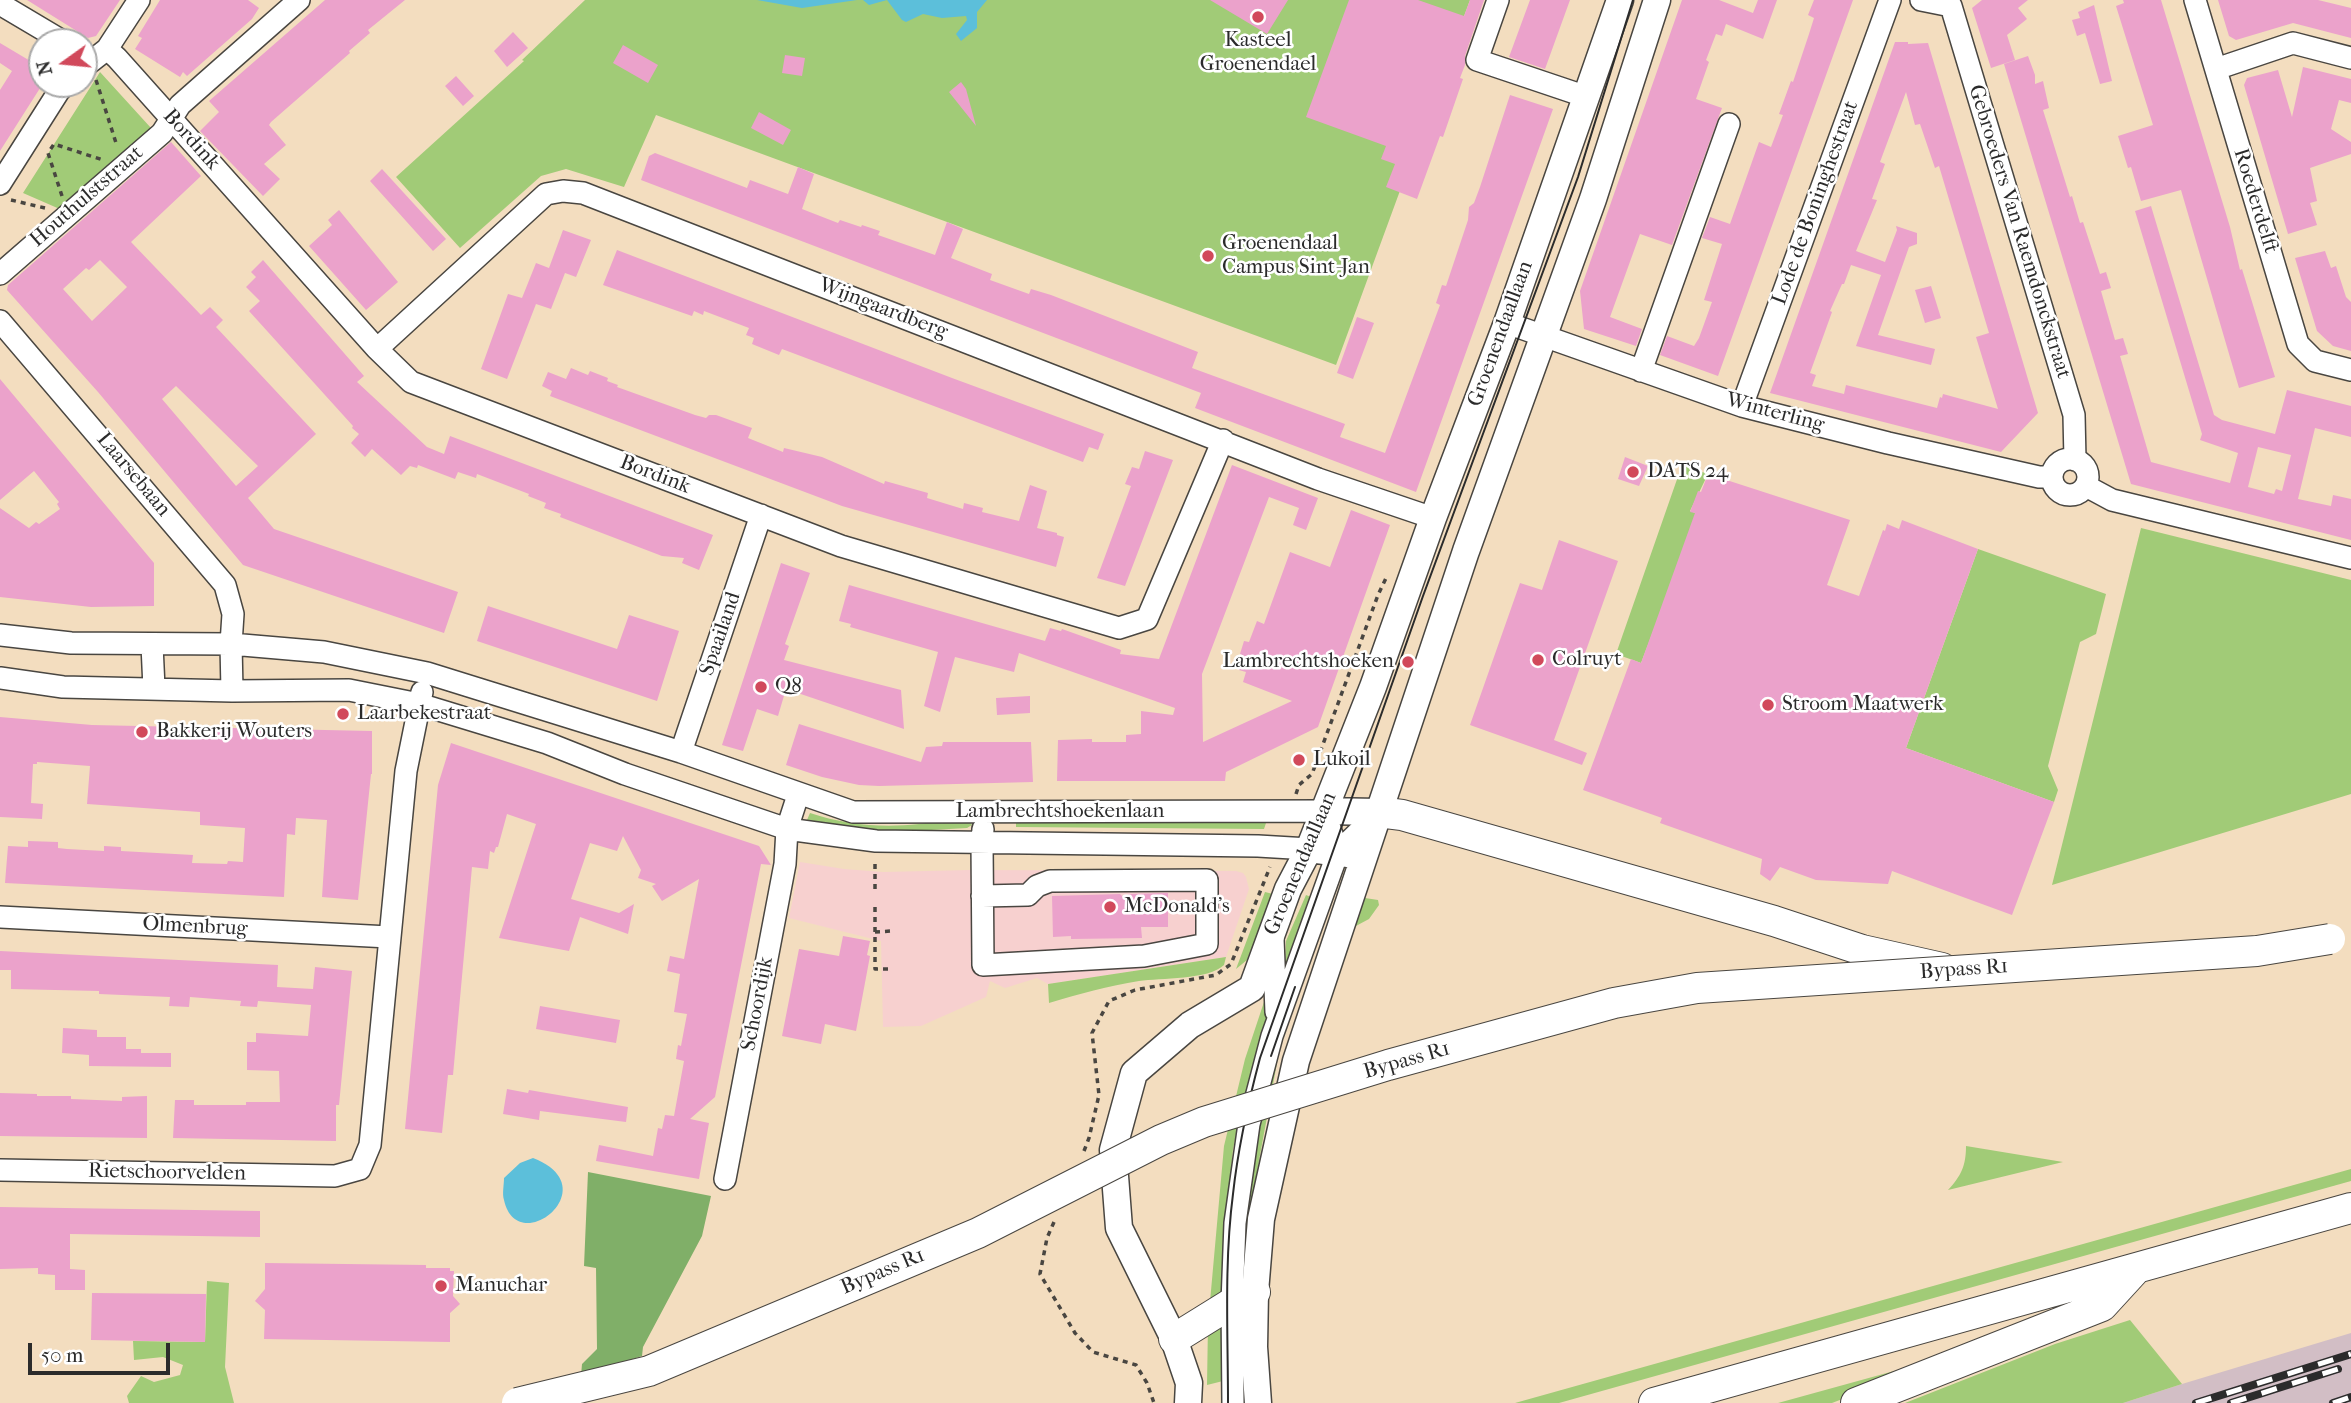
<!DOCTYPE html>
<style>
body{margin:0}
#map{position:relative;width:2351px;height:1403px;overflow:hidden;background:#f3ddbf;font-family:"IM FELL French Canon",serif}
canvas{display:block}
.north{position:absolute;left:28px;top:28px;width:70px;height:70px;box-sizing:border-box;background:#fff;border:2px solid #aaa;border-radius:50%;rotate:255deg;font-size:19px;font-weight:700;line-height:28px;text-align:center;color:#2b2b2b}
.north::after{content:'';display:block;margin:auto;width:24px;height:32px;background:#d1495b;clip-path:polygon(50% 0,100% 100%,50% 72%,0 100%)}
.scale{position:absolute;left:28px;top:1343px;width:142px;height:32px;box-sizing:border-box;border:4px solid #2b2b2b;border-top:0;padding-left:9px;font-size:21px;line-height:24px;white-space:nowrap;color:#2b2b2b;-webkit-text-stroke:5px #fff;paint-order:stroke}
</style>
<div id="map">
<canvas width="2351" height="1403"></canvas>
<div class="north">N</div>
<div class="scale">50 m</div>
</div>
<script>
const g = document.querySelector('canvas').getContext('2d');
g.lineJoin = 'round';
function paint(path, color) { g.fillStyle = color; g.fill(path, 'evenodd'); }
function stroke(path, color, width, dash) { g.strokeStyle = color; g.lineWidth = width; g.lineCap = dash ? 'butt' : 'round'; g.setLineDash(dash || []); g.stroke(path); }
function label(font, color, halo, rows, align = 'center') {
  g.font = font + ' "IM FELL French Canon",serif'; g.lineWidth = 5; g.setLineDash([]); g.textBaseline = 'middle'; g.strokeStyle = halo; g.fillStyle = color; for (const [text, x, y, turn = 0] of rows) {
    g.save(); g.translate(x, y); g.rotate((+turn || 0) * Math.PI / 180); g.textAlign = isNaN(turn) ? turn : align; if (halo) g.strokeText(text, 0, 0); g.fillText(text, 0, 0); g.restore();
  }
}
paint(new Path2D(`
 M800 862 844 869 883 872 970 870 1236 871 1243 873 1246 877 1249 889 1226 957 1048 984 1037 978 1005 988 990 981 986 997 921 1026 883 1027 881 941 789 918Z`), '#f7d0cf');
paint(new Path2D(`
 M2351 1333V1403H2123L2182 1384Z`), '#d2bec5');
paint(new Path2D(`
 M585 0H1470L1336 365 656 115 624 187 566 169 541 176 460 248 396 177 524 61 522 60Z
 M100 72 151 128 62 210 23 193Z
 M1682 465 1708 474 1690 511 1698 514 1641 663 1616 654Z
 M2141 528 2351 580V794L2052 885Z
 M1978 549 2106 594 2096 634 2080 642 2048 766 2058 790 2054 802 1906 748Z
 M810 813C846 825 882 828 919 824 936 822 951 818 968 819L972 825 967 828C912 831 860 835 807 820Z
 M1016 822 1266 823 1264 829 1016 827Z
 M1265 892 1273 894 1247 960 1236 969Z
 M1306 895 1311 897 1285 970 1286 941Z
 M1365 898 1378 900 1379 905 1369 919 1354 927Z
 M1226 957 1224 965C1209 980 1160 978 1139 981 1109 986 1078 994 1049 1003L1048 984Z
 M1269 987 1268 1015 1242 1107 1233 1149 1229 1191 1222 1272 1223 1381 1207 1385 1208 1324 1224 1146 1245 1059Z
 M1285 1029 1279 1052 1251 1204 1243 1346C1243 1240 1246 1130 1285 1029Z
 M1966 1146 2063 1162 1948 1190C1961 1176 1966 1166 1966 1146Z
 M2351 1169V1181L1559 1403H1515Z
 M207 1281 229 1283 225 1367 234 1403H129L127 1396 141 1376 154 1382 180 1375 183 1365 163 1357 134 1360 133 1341 205 1342Z
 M2130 1320 2182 1384 2123 1403H1905L2055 1344Z
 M1934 1360 1928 1366 1832 1403H1778Z`), '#a1cb77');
paint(new Path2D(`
 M588 1172 711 1196 702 1236 643 1347 642 1356 581 1376 582 1364 597 1349 596 1268 584 1266Z`), '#80af68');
paint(new Path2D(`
 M757 0H857L802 8Z
 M863 0H987L977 12V28L961 41 956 34 967 20 966 16 942 18 923 14 906 22 902 20 887 0 869 5Z
 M533 1158C609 1187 517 1260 504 1200 502 1194 504 1185 504 1178L520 1163Z`), '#5cbfda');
paint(new Path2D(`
 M27 0H120L96 36 88 38Z
 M160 0H248L259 8 252 19 187 76 183 72 180 77 135 49 142 38 138 36Z
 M325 0H405L368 30 370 33 349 51 350 53 271 122 269 125 286 145 264 164 280 179 263 196 200 131 219 112 209 101Z
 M1210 0H1288L1267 34Z
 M1349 0H1418L1464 16 1470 0H1484L1465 56V65L1460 78 1463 79 1443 137 1440 136 1417 199 1386 187 1395 164 1381 159 1386 146 1306 117Z
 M1530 0H1570L1545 69 1509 57Z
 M1682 0H1719L1753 13 1758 0H1777L1763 39 1726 24 1722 36 1716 34 1706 60 1709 62 1696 99 1722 108 1672 245 1640 234 1610 317 1642 329 1636 346 1584 329 1580 291Z
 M1814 0H1853L1718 376 1660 355 1667 336 1694 346 1699 338 1712 302 1704 300 1722 244 1702 238 1710 217 1730 224 1759 142 1771 147 1783 115 1779 114 1791 81 1793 82 1809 34 1814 18 1808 15Z
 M1982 0H2028L2018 8 2027 19 2007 35 2015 60 1991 68 1972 8Z
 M2123 0H2161L2230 227 2240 270 2242 269 2275 377 2239 388 2181 190 2141 201 2131 167 2128 168 2118 136 2153 125 2116 6 2124 3Z
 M2218 0H2318L2351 8V38L2293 23 2236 40 2229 36Z
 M2094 5 2112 81 2100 84 2085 33 2077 36 2072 20 2080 18 2078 12Z
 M513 32 528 48 507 67 494 51Z
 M1895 42H1908V44L1928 43 2038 413 2001 452 1770 393ZM1906 92 1915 125 1920 124 1935 168 1939 166 1989 333 1976 337 1998 409 1943 394 1942 398 1940 397 1937 408 1846 385 1844 394 1812 386 1816 375 1810 373 1832 312 1830 311 1842 284H1844L1851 265 1881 275 1856 346 1931 365 1935 349 1878 335 1909 247 1917 244V233L1896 226 1897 230 1885 262 1856 251 1877 200 1872 199 1885 164 1880 162Z
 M0 43 42 68V85L0 151V90L12 71 0 63Z
 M623 45 658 65 648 83 613 63Z
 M785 55 805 58 802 76 782 73Z
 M2028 56 2035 75V84L2043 81 2049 108 2043 110 2070 197 2072 196 2080 223 2083 222 2100 274 2106 272 2111 288 2101 291 2115 340 2123 338 2128 354 2120 356 2151 462 2230 483 2238 453 2200 440 2202 434 2135 211 2151 206 2214 415 2222 420 2275 434 2287 390 2351 406V437L2315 428 2298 499 2331 506 2333 495 2351 499V540L2131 484 2004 64ZM2258 447 2291 455 2282 491 2276 489 2274 494 2248 487Z
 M2303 67 2351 79V103L2339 100 2331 129 2351 142V154L2310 168 2317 201 2310 203 2317 225 2288 234 2244 85 2247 78 2278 70 2292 117Z
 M456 76 474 96 463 106 445 86Z
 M961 82 966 89 976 126 949 92Z
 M1510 95 1553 109 1416 492 1195 408 1201 393 641 180 649 156 655 153 747 188 750 180 788 194 798 167 814 174 802 209 838 223 840 220 861 227 862 225 880 231 878 235 935 255 947 222 963 229 951 258 992 274 990 280 1029 294 1031 289 1051 295 1198 352 1192 368 1345 424 1340 437 1385 453 1440 305 1436 303 1442 285 1446 286 1468 220 1469 207 1474 203 1480 187Z
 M759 112 791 130 783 145 751 128Z
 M171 142 201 176 131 242 201 315 210 307 223 320 216 327 316 434 248 498 274 529 458 592 444 633 243 565 98 392 7 290 8 285ZM100 260 127 287 92 321 63 289 86 268 89 270ZM176 386 258 466 236 486 162 399Z
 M382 169 446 239 433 251 370 181Z
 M339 210 398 282 366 310 309 246 332 225 328 220Z
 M563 230 591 240 576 277 565 273 551 309 536 304 507 379 481 369 508 294 522 298 536 263 549 268Z
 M617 250 952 378 1104 434 1098 450 1089 447 1083 462 782 349 779 355 752 344 754 338 746 335 749 328 704 311 703 315 694 311 692 316 603 285Z
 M2325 251 2331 268 2336 266 2346 297 2351 302V351L2333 346 2317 331 2295 258Z
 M263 260 364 376 357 382 427 447 444 454 450 436 713 535 699 570 682 563 684 558 662 556 560 517 561 514 544 508 546 503 528 496 529 494 477 474 476 478 458 472 455 479 418 465 417 468 410 466 401 475 372 449 365 457 351 443 359 434 352 428 353 426 249 311 260 301 246 287 256 277 251 272Z
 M1931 286 1941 318 1925 323 1915 290Z
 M1357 317 1374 323 1353 379 1337 373Z
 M571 368 588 375 590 371 608 378 607 381 618 385 617 387 695 415 706 418 709 415H716L752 428 748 438 783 452 784 448 822 457 884 484 885 481 928 493 927 498 963 509 964 503 983 508 982 512 1019 521 1030 485 1047 491 1037 528 1057 533V535L1064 537 1056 567 842 506 550 396 552 391 542 386 548 372 566 379Z
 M0 379 154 563V606L91 607 0 597V508L29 528 36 522 39 524 60 509 57 504 59 502 34 471 0 500Z
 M1145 451 1173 460 1125 586 1097 578 1131 486 1125 484 1132 467 1139 469Z
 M1625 457 1648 466 1639 486 1618 479Z
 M1232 465 1318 498 1306 530 1293 525 1299 508 1269 497 1202 674 1203 742 1292 701 1243 682 1246 672 1239 670 1244 656 1240 654 1244 641 1249 642 1257 621 1264 624 1290 552 1330 567 1351 510 1390 525 1318 727 1226 772 1225 781H1057L1058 740 1092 739V742H1126V735L1141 734V711L1173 715 1175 708 1019 653 1014 672 955 657 940 712 924 706 938 652 850 627 851 624 839 621 849 585 1045 641 1050 628 1061 631 1062 629 1121 650 1120 654 1159 659Z
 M1708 474 1850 520 1827 585 1859 596 1883 530 1885 531 1887 524 1899 529 1902 520 1978 549 1906 748 2054 802 2012 915 1892 871 1888 884 1816 880 1780 867 1770 881 1760 874 1762 859 1660 823 1662 818 1583 790 1631 659 1641 663 1695 513 1690 512 1698 491 1701 492Z
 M1559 540 1618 561 1554 740 1587 753 1582 765 1470 725 1520 583 1542 590Z
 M781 563 810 573 785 644 789 646 784 660 901 690 904 729 786 689 778 716 757 709 743 751 722 745Z
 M488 606 617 649 629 615 679 631 657 701 477 641Z
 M1030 696V713L997 715 996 698Z
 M0 717 92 725 372 731V774H371L358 900 322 897 327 820 296 818 295 835 287 834 284 897 5 883 8 846 28 847V841L58 842V848L67 849 104 851V846L121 847V851L193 855 192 863 227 864 228 861 243 862 245 828 200 825V812L87 804 90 766 37 762V764H33L31 803 43 804 42 819 0 817Z
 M799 724 921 762 926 747 942 746 943 742H1031L1033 782 879 786 859 785 822 777 786 765Z
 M451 743 759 846 771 865 761 864 715 1097 690 1119 709 1123 699 1179 596 1161 599 1145 653 1156 658 1128 662 1129 665 1115 674 1116 684 1061 676 1059 678 1045 681 1046 687 1014 674 1012 680 974 667 971 670 956 684 959 699 879 662 901 652 886 656 884 638 878 641 870 623 836 617 851 590 843 571 899 619 913 634 904 628 934 580 917 569 951 499 938 536 824 507 814 498 847H496L494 853 490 851 488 869 472 867 453 1075H448L442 1133 405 1129 438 785Z
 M1168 893V927H1141L1142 938 1071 939V936L1053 937 1052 896 1120 894 1124 898 1129 894Z
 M843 936 870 941 867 955 870 956 856 1031 825 1024 821 1044 782 1036 799 949 839 956Z
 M0 951 278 965 277 987 313 989 315 967 352 971 339 1105H336V1141L173 1138 175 1100H194V1105H246V1102H280L279 1071 247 1070V1042H256V1033L308 1036 311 1005 258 1001 257 1007 240 1006 241 1001 190 997 189 1007 169 1006 170 997 99 994V991L11 989V970H0Z
 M540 1006 620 1020 616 1043 536 1029Z
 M63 1028 97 1030V1037H126V1049H141V1053H171V1067L89 1066V1055L62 1053Z
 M507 1089 528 1093 529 1090 628 1107 626 1122 540 1111 539 1120 503 1114Z
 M0 1093 37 1094V1096H71V1099L122 1101V1097L147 1096V1138L0 1136Z
 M0 1207 260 1211V1237L70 1234V1269L85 1270V1290H55V1275L38 1274V1268L0 1269Z
 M265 1263 426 1265V1268H450V1271H454L453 1296 460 1304 450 1313V1342L264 1339 265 1310 255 1301 265 1289Z
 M92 1293 206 1294 205 1342 91 1340Z`), '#eba2cb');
const minor = new Path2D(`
 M1498 0 1477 60 1587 97
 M1921 0 1951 6
 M2195 0 2298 344 2315 361 2351 370
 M0 4 64 42
 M1951 6 2074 415 2075 460
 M107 49 117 58 377 349 411 382 841 546 1119 628 1147 619 1223 440
 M84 67 107 49 139 0
 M2216 69 2293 43 2351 58
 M0 184 59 91 66 84
 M0 274 162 133 180 105 299 0
 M0 321 225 585 233 614 231 644 232 691
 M1507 323 1742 406 1888 443 2039 477H2051
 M377 349 546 194 563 191 583 193 1318 479 1433 518
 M1641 371 1729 124
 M1742 406 1890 0
 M2052 477a18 18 0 1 1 36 0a18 18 0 1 1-36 0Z
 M2086 486 2112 500 2351 558
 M0 635 71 643 231 644 324 652 427 673 681 752 853 812 1324 811 1338 852
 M152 645 154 688
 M0 678 63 687 232 691 349 690 419 704 547 743 625 774 787 829 876 841 1258 846 1309 849
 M681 752 761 515
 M982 896 1028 895 1037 886 1050 881 1207 880V944L1144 956 983 965 982 843 983 829
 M0 917 389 937
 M1273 939 1276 1012
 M0 1170 335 1176 360 1169 370 1145 406 771 422 692
 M725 1179 785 864 787 829 798 795
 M1233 1403 1232 1303 1235 1223 1249 1124 1272 1036 1338 852 1377 814`);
const major = new Path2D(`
 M1324 811 1378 812
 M1309 849 1364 856
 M1188 1403 1189 1383 1174 1339 1119 1228 1113 1150 1134 1073 1190 1025 1252 988 1288 889 1309 849 1373 687 1433 518 1507 323 1620 0
 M1258 1403 1254 1347 1255 1292 1261 1219 1296 1061 1466 551 1593 199 1657 0`);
const highway = new Path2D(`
 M1378 812 1402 815 1774 921 1862 950 1942 968
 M1174 1339 1232 1303 1255 1292
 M1654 1403 2351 1208
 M1856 1403 2102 1306 2135 1270`);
stroke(minor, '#494641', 24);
stroke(major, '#494641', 29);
stroke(highway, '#494641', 32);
stroke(new Path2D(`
 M96 80 117 146
 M62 196 48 153 54 144 103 160
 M11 200 45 208
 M1296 794 1299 785 1312 774 1378 595 1387 576
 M875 889V860
 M875 907V969H893
 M875 932 892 931
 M1084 1151 1089 1138 1099 1095 1092 1033 1109 1001 1135 990 1216 975 1231 964 1270 867
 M1054 1222 1047 1238 1040 1274 1075 1333 1093 1352 1136 1365 1147 1383 1154 1403`), '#494641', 3.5, [5, 5]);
stroke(minor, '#fff', 21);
stroke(major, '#fff', 26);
stroke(highway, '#fff', 30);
stroke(new Path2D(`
 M1271 1056 1295 987
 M1228 1403C1228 1334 1224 1263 1233 1194 1238 1148 1248 1103 1260 1058L1423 596 1578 177 1633 0`), '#2b2b2b', 2);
const rail = new Path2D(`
 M2196 1403 2351 1354
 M2231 1403 2338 1369
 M2333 1403 2351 1397`);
stroke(rail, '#2b2b2b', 8);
stroke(rail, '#fff', 5, [16]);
const highwayBridge = new Path2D(`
 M517 1403 649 1371 978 1233 1161 1140 1204 1122 1388 1065 1614 1003 1697 988 2257 951 2330 939`);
stroke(highwayBridge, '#494641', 32, []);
stroke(highwayBridge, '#fff', 30);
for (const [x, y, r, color] of [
 [1258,17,7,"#d1495b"],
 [1208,256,7,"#d1495b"],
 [1633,472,7,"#d1495b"],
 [1538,660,7,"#d1495b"],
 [1408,662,7,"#d1495b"],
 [761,687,7,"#d1495b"],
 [1768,705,7,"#d1495b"],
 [343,714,7,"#d1495b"],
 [142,732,7,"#d1495b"],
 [1299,760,7,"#d1495b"],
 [1110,907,7,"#d1495b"],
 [441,1286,7,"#d1495b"]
]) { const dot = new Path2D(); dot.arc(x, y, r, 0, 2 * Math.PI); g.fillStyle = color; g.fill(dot); stroke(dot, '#fff', 2.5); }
label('21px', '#2b2b2b', '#fff', [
 ["Kasteel",1258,41,"center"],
 ["Groenendael",1258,65,"center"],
 ["Groenendaal",1222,244],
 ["Campus Sint-Jan",1222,268],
 ["DATS 24",1647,472],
 ["Colruyt",1552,660],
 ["Lambrechtshoeken",1394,662,"right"],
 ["Q8",775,687],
 ["Stroom Maatwerk",1782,705],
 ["Laarbekestraat",357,714],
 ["Bakkerij Wouters",156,732],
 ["Lukoil",1313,760],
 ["McDonald's",1124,907],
 ["Manuchar",455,1286]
], 'left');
label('21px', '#2b2b2b', '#fff', [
 ["Bordink",191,140,48],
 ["Houthulststraat",87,197,-41],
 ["Roederdelft",2255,201,73],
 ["Lode de Boninghestraat",1816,203,-70],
 ["Gebroeders Van Raemdonckstraat",2019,232,73],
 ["Wijngaardberg",883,309,21],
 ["Groenendaallaan",1501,334,-70],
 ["Winterling",1775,413,15],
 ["Laarsebaan",133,475,50],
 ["Bordink",655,475,21],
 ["Spaailand",721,634,-71],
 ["Lambrechtshoekenlaan",1060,812],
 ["Groenendaallaan",1301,864,-67],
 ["Olmenbrug",195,927,3],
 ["Bypass R1",1964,970,-4],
 ["Schoordijk",758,1004,-79],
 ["Bypass R1",1407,1061,-16],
 ["Rietschoorvelden",167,1173,1],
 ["Bypass R1",883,1272,-23]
]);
</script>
